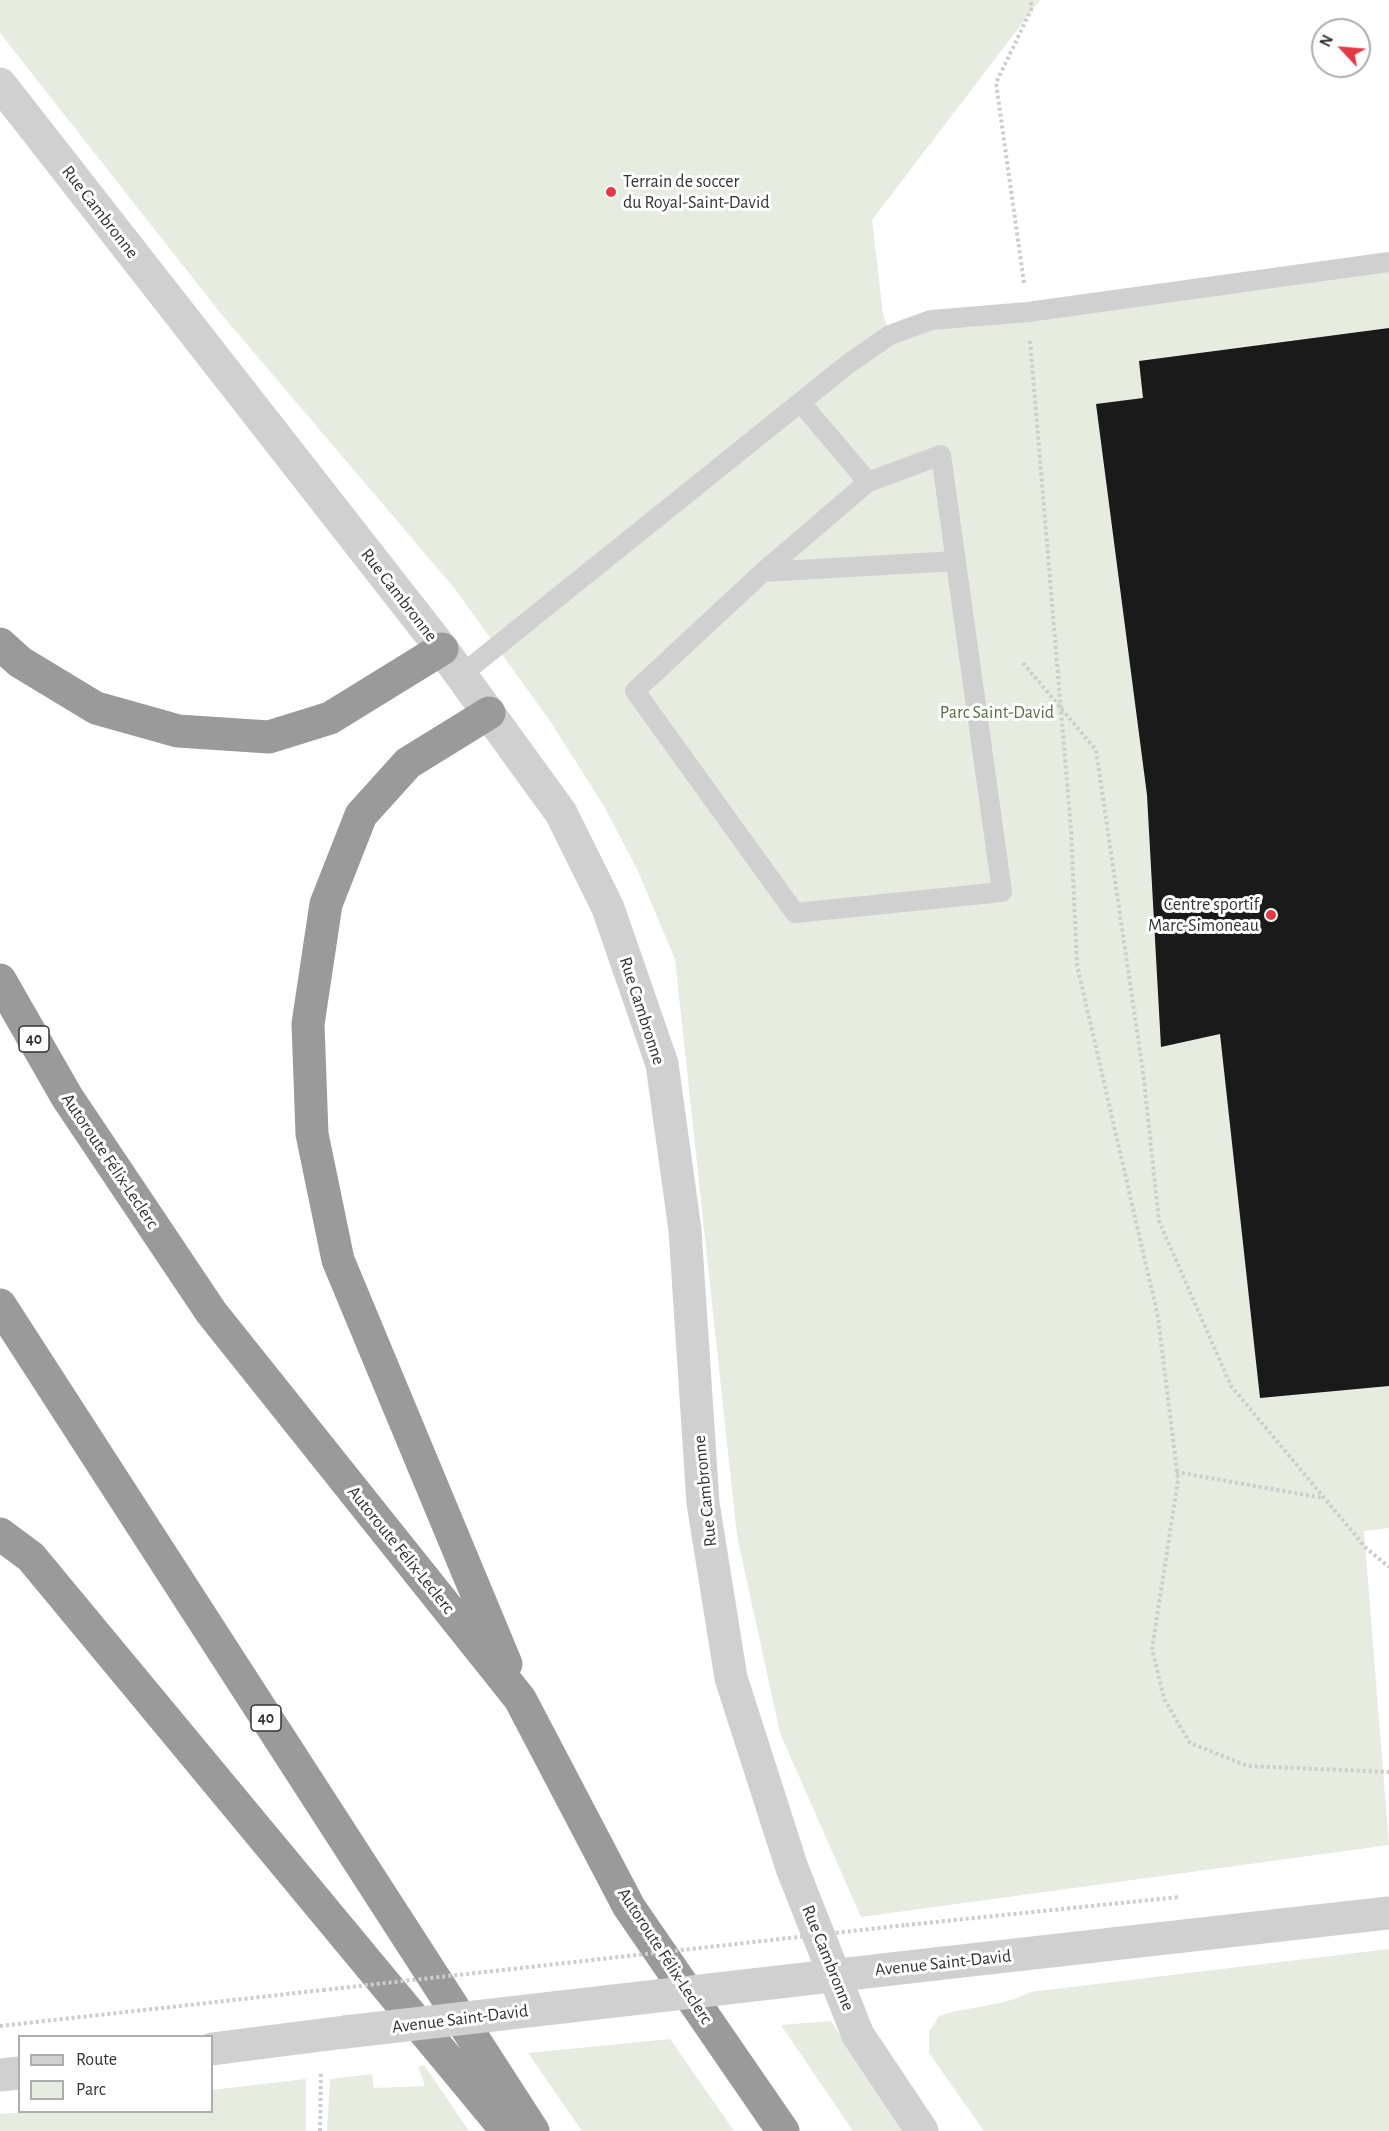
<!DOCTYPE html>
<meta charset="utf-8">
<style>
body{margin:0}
#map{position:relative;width:1389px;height:2131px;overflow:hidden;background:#fff;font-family:"Alegreya Sans",sans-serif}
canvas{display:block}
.legend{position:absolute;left:18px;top:2035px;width:195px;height:78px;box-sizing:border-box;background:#fff;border:2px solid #adadad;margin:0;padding:8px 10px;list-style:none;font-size:18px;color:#333}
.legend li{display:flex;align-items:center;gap:12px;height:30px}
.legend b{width:30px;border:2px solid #adadad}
.north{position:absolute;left:1311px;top:18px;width:60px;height:60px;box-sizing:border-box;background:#fff;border:2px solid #adadad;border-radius:50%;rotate:296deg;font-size:16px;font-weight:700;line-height:24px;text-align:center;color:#333}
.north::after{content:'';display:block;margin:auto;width:21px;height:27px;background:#e63946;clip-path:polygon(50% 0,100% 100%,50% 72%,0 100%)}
</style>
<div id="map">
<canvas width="1389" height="2131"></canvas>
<ul class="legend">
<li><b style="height:8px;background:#d0d0d0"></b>Route</li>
<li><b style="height:16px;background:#e6ecdf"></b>Parc</li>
</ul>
<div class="north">N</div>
</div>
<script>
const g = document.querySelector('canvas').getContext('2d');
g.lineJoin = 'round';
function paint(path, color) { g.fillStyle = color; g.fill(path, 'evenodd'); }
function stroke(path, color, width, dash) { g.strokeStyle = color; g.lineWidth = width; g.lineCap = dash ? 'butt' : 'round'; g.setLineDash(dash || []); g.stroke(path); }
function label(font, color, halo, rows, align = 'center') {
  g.font = font + ' "Alegreya Sans",sans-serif'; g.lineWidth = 6; g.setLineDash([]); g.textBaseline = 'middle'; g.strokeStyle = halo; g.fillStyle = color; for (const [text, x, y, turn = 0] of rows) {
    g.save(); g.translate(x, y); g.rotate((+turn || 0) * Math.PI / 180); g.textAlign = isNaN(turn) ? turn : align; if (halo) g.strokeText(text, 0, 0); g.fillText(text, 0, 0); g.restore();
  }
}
paint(new Path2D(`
 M0 0H1040L872 220 883 314 890 335 1389 262V1528L1364 1531 1389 1845 861 1917 780 1733 737 1536 675 959 637 869 604 806 550 721 455 589 222 315 0 33Z
 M1389 1949V2131H984L929 2053V2032L939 2016C968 2006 1003 2007 1030 1992Z
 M831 2021 904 2131H853L781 2025Z
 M670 2039 734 2131H582L528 2053Z
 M424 2065 469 2131H327L330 2079 372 2074 374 2088 425 2086 418 2067Z
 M306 2079V2131H0V2114L26 2112H212V2090Z`), '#e6ecdf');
paint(new Path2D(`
 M1389 328V1386L1260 1398 1220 1034 1161 1047 1147 795 1096 404 1143 398 1139 361Z`), '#1a1a1a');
stroke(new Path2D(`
 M1024 283 996 83 1032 8 1030 0
 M1030 341 1071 829 1077 965 1158 1317 1178 1480 1152 1649 1164 1699 1190 1743 1248 1766 1389 1772
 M1023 663 1096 750 1143 1072 1159 1221 1231 1386 1366 1548 1389 1567
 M1176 1472 1323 1498
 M906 1925 1179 1897
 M0 2026 323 1990
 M320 2131 321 2072`), '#cdcdcd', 4, [3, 3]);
stroke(new Path2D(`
 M801 403 868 482 941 455 1002 892 795 913 635 691 763 572 868 482
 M763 572 956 561
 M461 675 848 364 890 335 931 320 1028 312 1389 262`), '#d0d0d0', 20);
stroke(new Path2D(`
 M0 84 442 649`), '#d0d0d0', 33);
stroke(new Path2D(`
 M442 649 561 813 608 908 662 1064 685 1230 703 1503 731 1678 792 1868 858 2035 922 2131
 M935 1964 1389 1913
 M212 2049 345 2032
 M0 2075 20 2073`), '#d0d0d0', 33);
stroke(new Path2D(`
 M0 644 20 662 96 708 178 731 269 737 330 718 442 649
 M489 713 408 763 361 815 326 904 308 1024 312 1134 338 1260 506 1664
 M0 980 67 1097 211 1312 520 1699 629 1907 783 2131
 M0 1305 533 2131
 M0 1534 31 1557 507 2131`), '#9a9a9a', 33);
stroke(new Path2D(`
 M323 1990 906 1925`), '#cdcdcd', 4, [3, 3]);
stroke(new Path2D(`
 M345 2032 935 1964`), '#d0d0d0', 33);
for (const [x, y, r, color] of [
 [611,192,6,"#e63946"],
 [1271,915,6,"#e63946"]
]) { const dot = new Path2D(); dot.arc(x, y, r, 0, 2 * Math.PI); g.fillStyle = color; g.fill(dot); stroke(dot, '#fff', 2); }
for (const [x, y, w] of [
 [34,1039,30],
 [266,1718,30]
]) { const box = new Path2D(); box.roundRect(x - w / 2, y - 13, w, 26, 4.5); g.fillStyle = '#fff'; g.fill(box); stroke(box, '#333', 1.5); }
label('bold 16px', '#333', null, [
 ["40",34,1039],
 ["40",266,1718]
]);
label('18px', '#333', '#fff', [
 ["Terrain de soccer",623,182],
 ["du Royal-Saint-David",623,203],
 ["Centre sportif",1259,905,"right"],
 ["Marc-Simoneau",1259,926,"right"]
], 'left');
label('18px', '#333', '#fff', [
 ["Rue Cambronne",100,212,52],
 ["Rue Cambronne",399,595,52],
 ["Rue Cambronne",642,1011,72],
 ["Autoroute Félix-Leclerc",110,1161,56],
 ["Rue Cambronne",705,1491,-96],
 ["Autoroute Félix-Leclerc",401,1550,51],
 ["Autoroute Félix-Leclerc",665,1956,57],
 ["Rue Cambronne",828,1958,68],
 ["Avenue Saint-David",943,1963,-6],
 ["Avenue Saint-David",460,2019,-7]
]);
label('18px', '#56703f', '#fff', [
 ["Parc Saint-David",997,713]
]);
</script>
